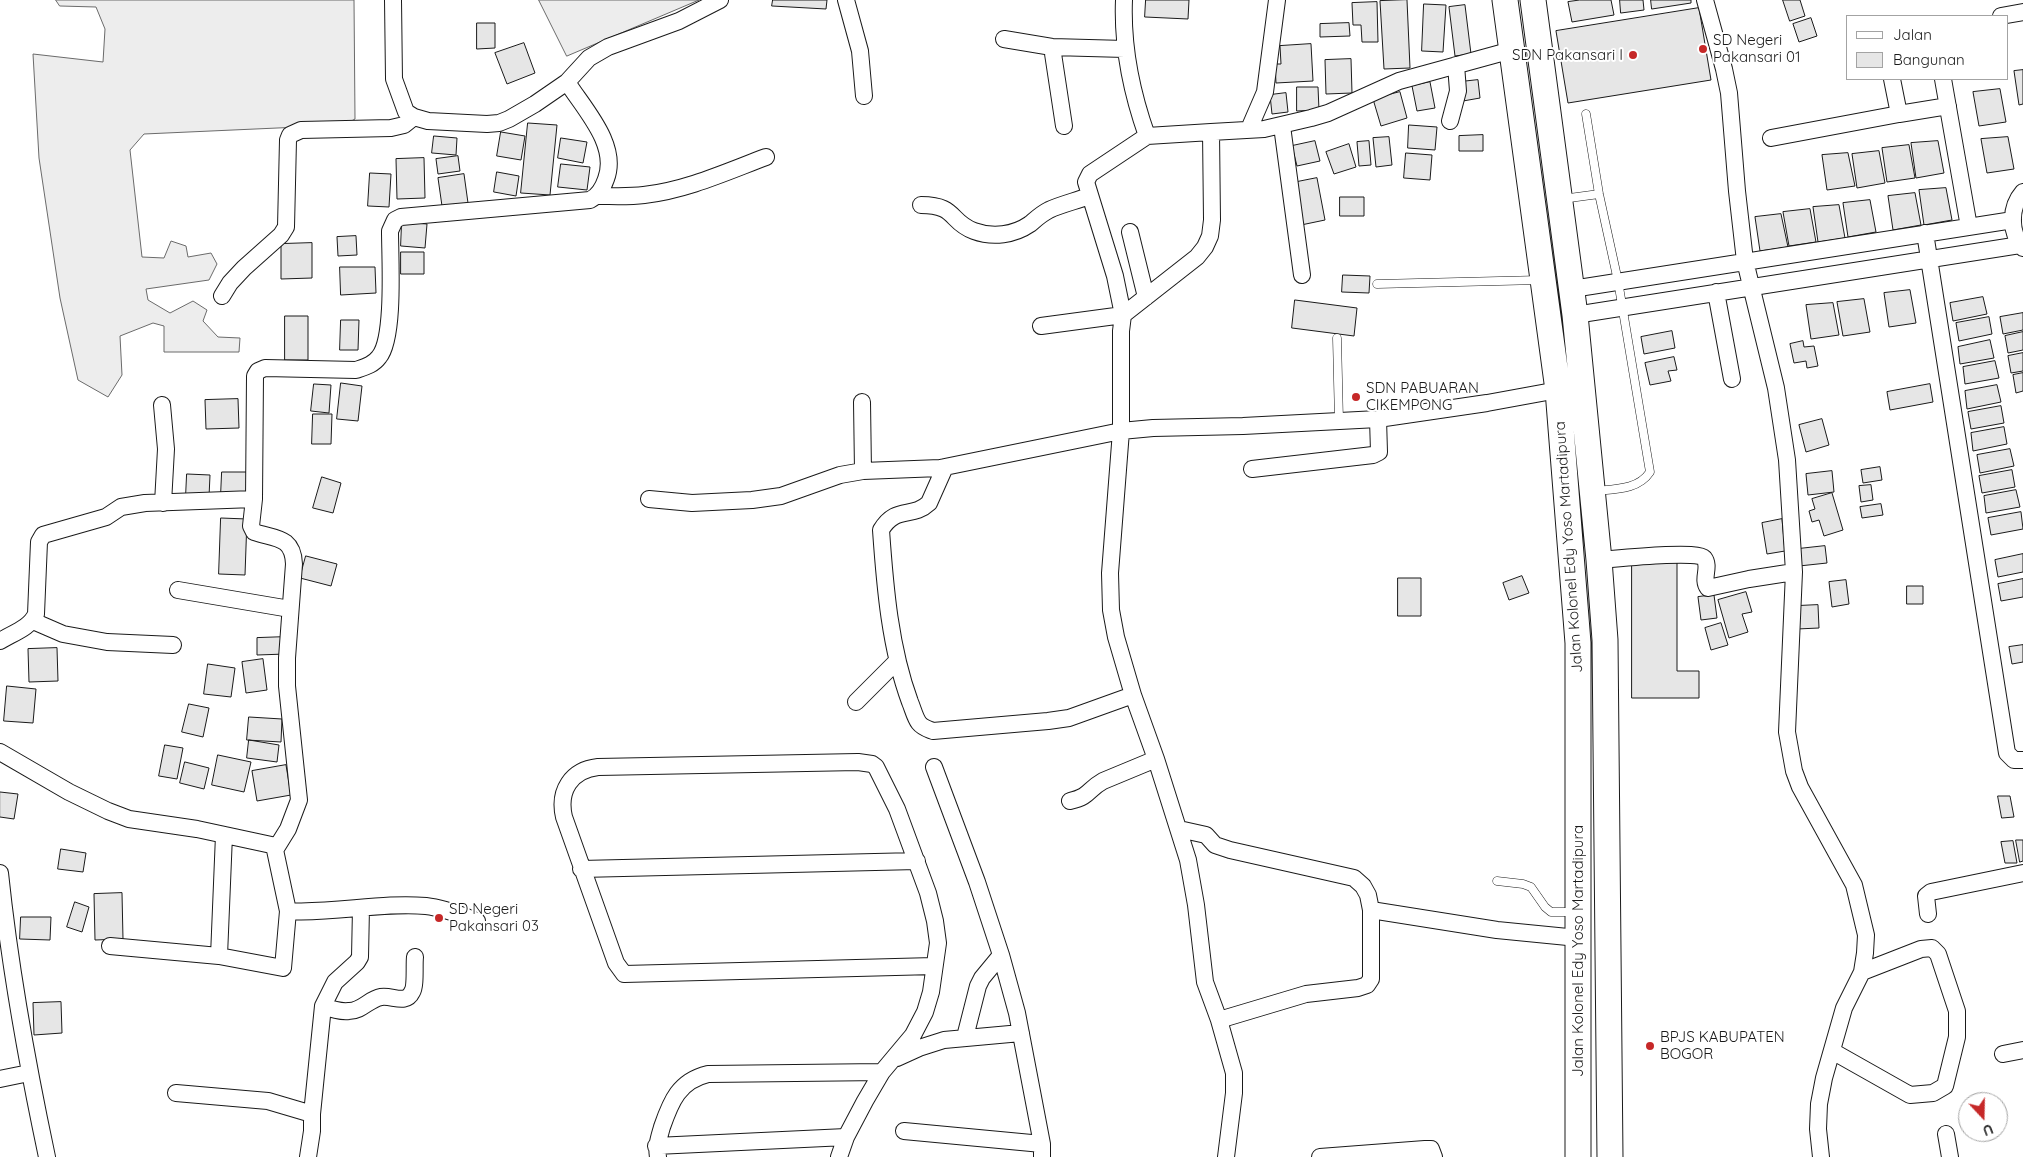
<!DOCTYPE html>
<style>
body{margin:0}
#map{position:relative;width:2023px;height:1157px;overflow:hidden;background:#fff;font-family:Quicksand,sans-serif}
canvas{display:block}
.legend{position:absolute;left:1846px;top:15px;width:162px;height:65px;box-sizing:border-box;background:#fff;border:1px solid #a3a3a3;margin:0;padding:6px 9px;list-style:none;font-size:15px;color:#1a1a1a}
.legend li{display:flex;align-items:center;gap:10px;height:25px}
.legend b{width:25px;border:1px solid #a3a3a3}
.north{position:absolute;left:1958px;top:1092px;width:50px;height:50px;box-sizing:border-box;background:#fff;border:1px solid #a3a3a3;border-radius:50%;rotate:159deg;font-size:14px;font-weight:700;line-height:20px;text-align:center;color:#1a1a1a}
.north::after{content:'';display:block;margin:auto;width:18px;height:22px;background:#c62828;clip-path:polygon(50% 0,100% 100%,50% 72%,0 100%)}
</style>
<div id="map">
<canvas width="2023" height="1157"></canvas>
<ul class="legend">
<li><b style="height:6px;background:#fff"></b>Jalan</li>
<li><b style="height:14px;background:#e6e6e6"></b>Bangunan</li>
</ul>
<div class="north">U</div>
</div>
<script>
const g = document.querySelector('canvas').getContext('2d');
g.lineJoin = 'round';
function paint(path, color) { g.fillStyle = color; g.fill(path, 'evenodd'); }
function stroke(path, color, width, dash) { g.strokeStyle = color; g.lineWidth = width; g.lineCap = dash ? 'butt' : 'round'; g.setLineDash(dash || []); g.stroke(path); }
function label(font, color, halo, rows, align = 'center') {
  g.font = font + ' Quicksand,sans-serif'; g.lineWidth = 4; g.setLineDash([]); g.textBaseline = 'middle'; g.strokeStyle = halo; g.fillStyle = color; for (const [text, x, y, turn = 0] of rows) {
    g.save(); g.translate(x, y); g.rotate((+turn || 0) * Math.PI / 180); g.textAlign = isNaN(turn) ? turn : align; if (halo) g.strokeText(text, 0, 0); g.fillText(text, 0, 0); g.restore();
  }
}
const built = new Path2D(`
 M56 0H354L355 119 344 125 144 134 130 150 142 257 164 258 171 241 186 246 188 257 211 253 217 264 209 280 146 289 148 300 170 313 193 301 207 310 203 321 218 337 240 338 239 352H164V326L153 323 120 336 122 375 108 397 78 380 60 298 39 158 33 54 103 62 105 29 96 7 60 6Z
 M539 0H699L567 56Z`);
paint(built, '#ededed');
stroke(built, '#6a6a6a', 1);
const building = new Path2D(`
 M773 0H827L826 9 772 6Z
 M1146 0H1189L1188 19 1145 17Z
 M1407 0 1410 68 1384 69 1380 1Z
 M1580 0H1611L1614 15 1572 22 1568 2Z
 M1620 0H1643L1644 10 1621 13Z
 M1651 0H1691V3L1652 9Z
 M1783 0H1800L1805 16 1790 21Z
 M1377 2 1378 42H1362L1361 25H1353L1352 3Z
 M1424 4 1446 5 1443 52 1422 51Z
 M1465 5 1471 54 1455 56 1449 7Z
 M1699 8 1711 80 1568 103 1556 31Z
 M1811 18 1817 36 1799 42 1793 24Z
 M477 23H495V48L477 49Z
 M1349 23 1350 36 1320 37V24Z
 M524 43 535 73 507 84 495 53Z
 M1311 44 1313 81 1276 83 1275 64H1281L1280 46Z
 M1351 59 1352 93 1326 94 1325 60Z
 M2023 70V104L2019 105 2014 71Z
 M1478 80 1480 98 1463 101 1460 82Z
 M1430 82 1435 108 1417 111 1412 86Z
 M1297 87H1318L1319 110 1297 111Z
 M2000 89 2006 122 1979 126 1973 92Z
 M1400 92 1407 118 1381 126 1373 99Z
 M1286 93 1288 112 1272 114 1270 95Z
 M528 123 557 125 550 195 521 193Z
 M1409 125 1437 127 1435 150 1408 148Z
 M501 132 525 136 521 160 497 156Z
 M1483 135V151H1459V136Z
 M434 136 457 138 456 155 432 153Z
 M1389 137 1392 165 1376 167 1373 138Z
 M2008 137 2014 169 1987 173 1981 139Z
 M561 138 587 142 583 163 558 158Z
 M1315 141 1320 161 1297 166 1292 146Z
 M1369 141 1371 165 1359 166 1357 142Z
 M1938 141 1944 173 1916 178 1911 143Z
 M1349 144 1356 167 1334 174 1326 152Z
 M1909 145 1915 178 1887 182 1882 148Z
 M1879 151 1885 183 1857 188 1852 154Z
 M1406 153 1432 155 1430 180 1404 178Z
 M1848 153 1855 186 1827 190 1822 155Z
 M458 156 460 171 438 174 436 159Z
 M424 158 425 198 397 199 396 159Z
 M561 164 590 167 587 190 558 187Z
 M497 172 519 176 516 196 494 192Z
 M370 173 391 174 389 207 368 206Z
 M464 174 468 203 442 206 438 178Z
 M1317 178 1325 220 1301 225 1292 183Z
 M1946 188 1952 220 1924 225 1919 190Z
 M1915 193 1921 225 1893 230 1888 196Z
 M1340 197H1364V216H1340Z
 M1870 200 1876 232 1848 237 1843 203Z
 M1839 205 1845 238 1818 242 1813 207Z
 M1810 209 1816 242 1789 246 1783 212Z
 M1781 214 1788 247 1760 251 1755 217Z
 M402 222 427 224 425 248 401 246Z
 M356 236 357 255 338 256 337 237Z
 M312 243V278L281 279V244Z
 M401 252H424V274H401Z
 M340 267H375L376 293 341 295Z
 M1343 275 1370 276 1369 293 1342 292Z
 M1910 290 1916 323 1889 327 1884 293Z
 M1983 297 1987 314 1953 321 1950 303Z
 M1864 299 1870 332 1843 336 1837 302Z
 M1295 300 1357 308 1354 336 1292 328Z
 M1833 303 1839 335 1811 339 1806 305Z
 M2023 313V330L2003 334 2000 317Z
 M285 316H308V360H285Z
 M1989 317 1992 334 1959 341 1956 323Z
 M341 320H359L358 350H340Z
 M1672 331 1675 348 1644 354 1641 337Z
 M2023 332V350L2008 353 2005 336Z
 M1990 340 1994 358 1960 364 1958 347Z
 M1803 341 1804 347 1814 346 1818 366 1807 368 1806 361 1794 363 1790 344Z
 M2023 353V371L2011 373 2008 356Z
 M1674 357 1677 370 1668 371 1671 381 1650 385 1645 363Z
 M1995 361 1999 378 1965 384 1963 367Z
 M2023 373V391L2016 393 2013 375Z
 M341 383 362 386 358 421 337 419Z
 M314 384 331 385 329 413 311 411Z
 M1930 384 1933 402 1890 410 1887 392Z
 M1997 385 2001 402 1967 409 1965 391Z
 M238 399 239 428 206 429 205 400Z
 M2001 406 2004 423 1971 429 1968 412Z
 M313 414H332L331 444H312Z
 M1822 419 1829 445 1806 452 1799 425Z
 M2004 427 2007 444 1973 451 1971 433Z
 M2010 449 2014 466 1980 473 1977 455Z
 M1880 467 1882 480 1863 483 1861 470Z
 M2012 470 2015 487 1982 493 1979 476Z
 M1832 471 1834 492 1808 495 1806 474Z
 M222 472H251L250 496 221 495Z
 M187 474 210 475 209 497 186 496Z
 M322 477 341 483 333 513 313 508Z
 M1871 485 1873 500 1861 502 1859 486Z
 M2016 490 2020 507 1986 513 1984 496Z
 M1832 493 1843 530 1824 536 1819 520 1812 522 1809 511 1815 509 1812 499Z
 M1881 504 1883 515 1862 518 1860 507Z
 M2021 512 2023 529 1991 535 1988 518Z
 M221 518 247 519 245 575 219 574Z
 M1782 519 1785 551 1767 554 1762 523Z
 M1825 546 1827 563 1799 566 1798 549Z
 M2023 554V572L1998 577 1995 560Z
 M306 556 337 564 331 586 300 578Z
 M1632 562H1677V671H1699V698H1632Z
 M1522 576 1529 593 1509 600 1503 583Z
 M1398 578H1421V616H1398Z
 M2023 579V597L2001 601 1998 584Z
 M1846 580 1849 604 1832 607 1829 582Z
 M1907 586H1923V604H1907Z
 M1746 592 1752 612 1742 614 1748 632 1729 638 1718 600Z
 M1714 595 1717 618 1701 620 1698 597Z
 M1818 605 1819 628 1797 629V606Z
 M1721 623 1728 645 1711 650 1705 628Z
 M286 637V654L257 655V638Z
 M2023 645V662L2012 664 2009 647Z
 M57 648 58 681 29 682 28 649Z
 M263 659 267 690 246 693 242 662Z
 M208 664 235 668 231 697 204 694Z
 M7 686 36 689 33 723 4 721Z
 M189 704 209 708 203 737 182 732Z
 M249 717 282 719 281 742 247 740Z
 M249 740 279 745 277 762 247 758Z
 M165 745 183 748 177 779 159 776Z
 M218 755 251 762 244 792 212 785Z
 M185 762 209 768 204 789 180 783Z
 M286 765 291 795 257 801 252 771Z
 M0 792 18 794 14 819 0 817Z
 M1998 796H2010L2014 817 2002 818Z
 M2016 840H2023V861L2020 862Z
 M2013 841 2017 863H2005L2001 842Z
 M61 849 86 853 83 872 58 869Z
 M122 893 123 939 95 940 94 894Z
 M75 902 89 907 82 932 67 927Z
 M21 917H51L50 940 20 939Z
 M61 1002 62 1033 34 1035 33 1003Z`);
paint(building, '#e6e6e6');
stroke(building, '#1a1a1a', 1);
const lane = new Path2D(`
 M1586 114 1599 194 1618 281 1650 472C1638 490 1615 489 1595 491
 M1562 199 1599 194
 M1377 284 1540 280
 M1337 338 1339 421
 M1497 881 1523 884 1531 887 1545 907 1551 912H1576`);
const street = new Path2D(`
 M393 0 394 79 406 112 414 117 428 121 487 124 499 123 509 119 535 104 567 82 589 58 608 47 679 21 720 0
 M846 0 860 51 864 96
 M1705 0 1724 69 1729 93 1737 191 1745 261 1776 388 1787 460 1794 572 1787 732 1794 771 1800 787 1854 885 1866 935 1865 953 1862 972 1844 1008 1824 1078 1819 1104 1818 1129 1821 1157
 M2001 16 2023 12
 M1004 39 1052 47 1125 49
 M1052 47 1064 126
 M1943 79 1969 227
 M1899 114 1948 106
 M1450 121 1458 91 1456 65
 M1282 126 1302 275
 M1249 129 1265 92 1277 0
 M1147 136 1211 132
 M1771 138 1899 114 1892 79
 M2023 192C2009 208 2010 233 2023 248
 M597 196C613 196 629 197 644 195 687 190 726 172 766 157
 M921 205C957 205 949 222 974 231 993 238 1014 235 1030 224 1036 219 1041 214 1049 210 1062 204 1076 201 1089 196
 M1130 232 1146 297
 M1925 233 2007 753 2014 760H2023
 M1572 289 2013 220
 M1716 292 1732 379
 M222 296 230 283 244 268 281 235 286 227 288 140 290 135 301 130 391 128 404 125 414 117
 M1575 315 2020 245
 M1041 326 1123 315 1115 276 1086 182 1090 174 1147 136C1131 91 1122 48 1124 0
 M862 402 863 471
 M162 405 166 449 163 503
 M945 467 929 503C912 519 896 505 881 530 885 587 890 648 910 702 913 709 915 718 919 723 923 728 928 729 933 731L1048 721 1069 718 1133 695
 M1252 469 1373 455 1379 452 1378 419
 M649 499 692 503 752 500 781 496 840 475 863 471 940 468 1121 431 1153 428 1243 426 1378 419 1487 403 1558 390
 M1599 560C1614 559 1697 550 1704 558 1711 567 1701 579 1708 588L1749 579 1794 572
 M178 590 290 609
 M33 621 63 634 107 642 173 645
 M0 641C13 633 30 628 36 614L39 542 43 535 106 517 121 507 145 503 254 499
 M856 702 897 661
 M0 752 69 792 108 811 129 819 197 829 276 846
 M934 767 977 882 1001 955 1017 1013 1042 1144V1157
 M1070 801C1091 796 1087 790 1103 781L1156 759
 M1179 829 1206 835 1215 845 1230 850 1354 878 1363 886 1368 895 1371 910V979L1367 985 1358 988 1306 994 1219 1020
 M581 869 917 861
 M0 873C10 969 27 1063 47 1157
 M1371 910 1497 930 1578 938
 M288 911C334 914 380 902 426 906 444 908 461 915 477 921
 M1928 914 1926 896 1931 892 2023 873
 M110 946 219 956 283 968 288 911 275 850 288 829 299 800 287 686V658L294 564C293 536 275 539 254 532L251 526 254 499 255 376 258 371 265 368 356 370C365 367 373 365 379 357 395 338 390 258 390 231L395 220 401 217 590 200C598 196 603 188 606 179 619 145 584 109 567 82
 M219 956 224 835
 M323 1006C331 1009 341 1012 349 1011 362 1011 369 999 381 997 392 995 406 1005 412 992 416 986 414 965 415 957
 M965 1037 978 986 982 978 1001 955
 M1832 1051 1910 1095 1933 1093 1945 1086 1957 1037V1011L1938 954 1932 948 1921 949 1862 972
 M2003 1054 2023 1050
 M897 1058 919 1048 944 1040 1021 1033
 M0 1079 29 1073
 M176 1093 268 1101 312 1114V1131L308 1157
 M312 1114 323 1006 335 982 357 962 360 957 361 908
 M904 1131 1042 1144
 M1946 1134 1950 1157
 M656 1146 846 1137
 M658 1157C656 1145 659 1138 662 1127 671 1101 679 1081 708 1074L882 1072
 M839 1157 846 1137 865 1101 882 1072 913 1035 925 1012 931 992 938 943 935 921 928 893 897 809 876 767 872 764 858 762 598 767C571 770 558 791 564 817L616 963 624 974 934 966
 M1226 1157 1234 1093V1073L1219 1020 1205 982 1196 905 1188 860 1156 759 1133 695 1116 637 1111 610 1110 573 1121 431V331L1123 315 1197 257 1205 247 1210 236 1212 220 1211 132 1264 129 1311 118 1328 113 1399 81 1512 50
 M1320 1157 1425 1149H1431L1434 1157`);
const primary = new Path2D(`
 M1505 0 1558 390 1578 643V1157
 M1533 0 1575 315 1599 560 1605 640 1610 1157`);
stroke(lane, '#1a1a1a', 9);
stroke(street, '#1a1a1a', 18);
stroke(primary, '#1a1a1a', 27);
stroke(lane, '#fff', 8);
stroke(street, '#fff', 16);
stroke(primary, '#fff', 25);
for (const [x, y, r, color] of [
 [1703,49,5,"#c62828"],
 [1633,55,5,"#c62828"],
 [1356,397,5,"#c62828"],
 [439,918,5,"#c62828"],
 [1650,1046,5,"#c62828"]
]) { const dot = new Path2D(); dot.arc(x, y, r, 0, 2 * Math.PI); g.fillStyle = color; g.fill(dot); stroke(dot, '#fff', 2); }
label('15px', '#1a1a1a', '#fff', [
 ["SD Negeri",1713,40],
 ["Pakansari 01",1713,57],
 ["SDN Pakansari I",1623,55,"right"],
 ["SDN PABUARAN",1366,388],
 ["CIKEMPONG",1366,405],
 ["SD Negeri",449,909],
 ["Pakansari 03",449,926],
 ["BPJS KABUPATEN",1660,1037],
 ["BOGOR",1660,1054]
], 'left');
label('15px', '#1a1a1a', '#fff', [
 ["Jalan Kolonel Edy Yoso Martadipura",1569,547,-94],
 ["Jalan Kolonel Edy Yoso Martadipura",1578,951,-90]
]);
</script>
